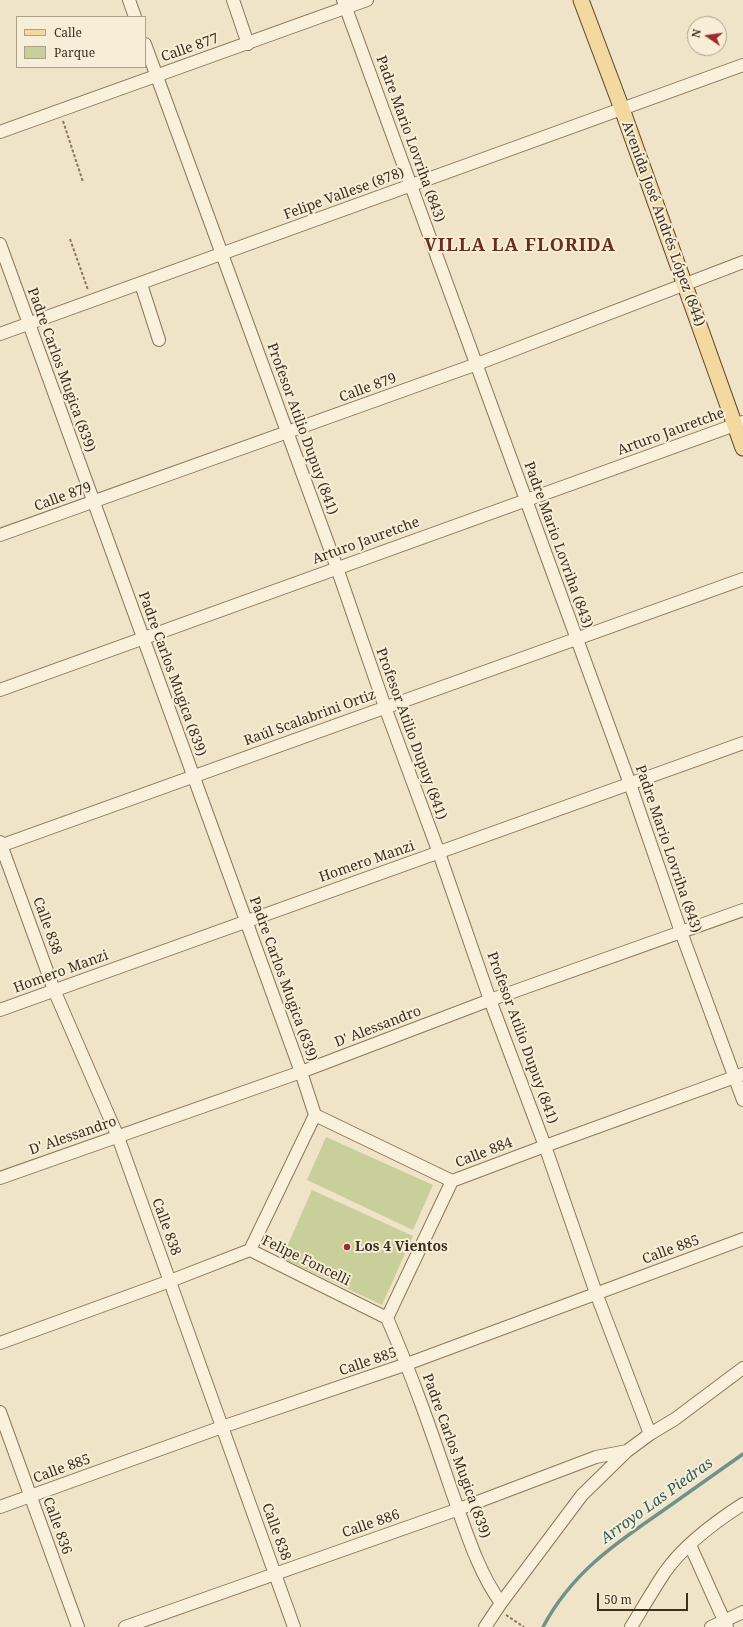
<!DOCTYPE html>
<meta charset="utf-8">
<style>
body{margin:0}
#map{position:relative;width:743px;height:1627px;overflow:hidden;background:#f0e4c8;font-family:"Noto Serif",serif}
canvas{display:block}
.legend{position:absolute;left:16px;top:16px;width:130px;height:52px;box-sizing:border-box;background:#f7eed8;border:1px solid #ada18e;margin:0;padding:5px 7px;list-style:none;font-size:12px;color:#3d2e20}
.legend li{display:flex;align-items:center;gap:8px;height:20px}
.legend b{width:20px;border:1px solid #ada18e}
.north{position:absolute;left:687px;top:16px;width:40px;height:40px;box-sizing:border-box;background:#f7eed8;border:1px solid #ada18e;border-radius:50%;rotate:283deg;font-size:11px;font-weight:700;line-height:16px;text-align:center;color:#3d2e20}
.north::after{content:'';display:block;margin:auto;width:14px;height:18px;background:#9e2a2b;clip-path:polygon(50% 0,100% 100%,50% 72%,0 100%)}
.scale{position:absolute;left:597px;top:1593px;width:91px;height:18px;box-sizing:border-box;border:2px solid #3d2e20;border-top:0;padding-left:5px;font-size:12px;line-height:14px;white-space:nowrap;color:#3d2e20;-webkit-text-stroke:3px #f7eed8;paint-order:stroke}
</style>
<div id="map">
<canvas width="743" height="1627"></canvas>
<ul class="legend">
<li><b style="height:5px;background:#f3d9a0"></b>Calle</li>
<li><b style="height:11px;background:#c9cf9b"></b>Parque</li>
</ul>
<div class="north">N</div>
<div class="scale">50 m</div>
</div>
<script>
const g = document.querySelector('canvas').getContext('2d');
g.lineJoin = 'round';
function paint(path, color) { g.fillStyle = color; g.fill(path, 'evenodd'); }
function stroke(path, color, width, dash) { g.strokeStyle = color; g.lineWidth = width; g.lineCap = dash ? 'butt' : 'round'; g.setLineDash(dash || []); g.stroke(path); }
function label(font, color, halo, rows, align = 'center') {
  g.font = font + ' "Noto Serif",serif'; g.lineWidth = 4; g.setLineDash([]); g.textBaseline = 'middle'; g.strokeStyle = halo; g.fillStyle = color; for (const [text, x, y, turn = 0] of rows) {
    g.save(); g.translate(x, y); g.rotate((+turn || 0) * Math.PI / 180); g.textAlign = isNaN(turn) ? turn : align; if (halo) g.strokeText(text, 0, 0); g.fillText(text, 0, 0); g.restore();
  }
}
paint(new Path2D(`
 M326 1137 433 1185 413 1230 307 1180Z
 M312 1190 413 1236 382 1305 282 1258Z`), '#c9cf9b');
stroke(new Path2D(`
 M543 1627C571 1574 613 1545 661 1512 688 1493 716 1473 743 1454`), '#6f938a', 3.5);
const minor = new Path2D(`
 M129 0 135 17
 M233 0 248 44
 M343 0 630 784 681 932 743 1100
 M145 44 337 568 385 707 439 853 490 1000 545 1146 596 1293 650 1434
 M0 132 367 0
 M0 244 301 1072 315 1115
 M141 284 159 340
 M0 334 743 65
 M0 535 477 364 743 262
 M0 690 743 422
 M0 842 54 990 118 1137 294 1627
 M0 846 743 579
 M0 1010 743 743
 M0 1178 301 1072 490 1000 743 910
 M250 1250 315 1115 452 1181 545 1146 743 1074
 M387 1318C412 1375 432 1433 452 1492 465 1528 478 1572 501 1603
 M0 1343 170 1281 250 1250 387 1318 452 1181
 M0 1412 78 1627
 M0 1507 222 1427 407 1364 743 1239
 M690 1545 727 1627
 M125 1627 459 1509 596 1457 627 1451
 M485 1627 501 1603 582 1495 627 1451 650 1434 675 1419 743 1368
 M631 1627C642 1609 653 1590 665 1572 684 1545 715 1522 743 1504
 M711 1627 743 1612`);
const major = new Path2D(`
 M581 0 622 109 743 448`);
stroke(minor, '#8d765c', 14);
stroke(major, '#5b4430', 17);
stroke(new Path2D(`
 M63 121 83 182
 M70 239 88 290
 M506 1615 524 1627`), '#8d765c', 2, [3, 2]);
stroke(minor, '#faf1dc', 12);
stroke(major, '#f3d9a0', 15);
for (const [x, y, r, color] of [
 [347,1247,4,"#9e2a2b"]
]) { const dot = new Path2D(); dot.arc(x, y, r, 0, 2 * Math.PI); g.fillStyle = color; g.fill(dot); stroke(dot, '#f7eed8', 1.5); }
label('14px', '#3d2e20', '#f7eed8', [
 ["Calle 877",190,48,-19],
 ["Padre Mario Lovriha (843)",410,139,70],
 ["Felipe Vallese (878)",344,194,-20],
 ["Avenida José Andrés López (844)",663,224,70],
 ["Padre Carlos Mugica (839)",61,370,70],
 ["Calle 879",368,388,-20],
 ["Profesor Atilio Dupuy (841)",302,429,70],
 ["Arturo Jauretche",671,432,-20],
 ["Calle 879",63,497,-20],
 ["Arturo Jauretche",366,541,-20],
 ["Padre Mario Lovriha (843)",558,545,70],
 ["Padre Carlos Mugica (839)",172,674,70],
 ["Raúl Scalabrini Ortiz",310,718,-20],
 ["Profesor Atilio Dupuy (841)",411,734,70],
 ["Padre Mario Lovriha (843)",668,849,71],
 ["Homero Manzi",367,862,-19],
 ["Calle 838",47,926,70],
 ["Homero Manzi",61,972,-20],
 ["Padre Carlos Mugica (839)",283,979,70],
 ["D' Alessandro",378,1027,-21],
 ["Profesor Atilio Dupuy (841)",522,1038,70],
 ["D' Alessandro",73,1136,-19],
 ["Calle 884",484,1153,-21],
 ["Calle 838",166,1227,70],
 ["Calle 885",671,1250,-20],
 ["Felipe Foncelli",306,1261,26],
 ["Calle 885",368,1362,-19],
 ["Padre Carlos Mugica (839)",456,1456,70],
 ["Calle 885",62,1469,-20],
 ["Calle 886",371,1524,-19],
 ["Calle 836",57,1526,70],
 ["Calle 838",276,1532,70]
]);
label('bold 14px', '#3d2e20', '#f7eed8', [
 ["Los 4 Vientos",355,1247]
], 'left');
label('italic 15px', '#2f5d5a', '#f7eed8', [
 ["Arroyo Las Piedras",657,1501,-36]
]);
g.letterSpacing = '1px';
label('bold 18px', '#6b2e1e', '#f7eed8', [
 ["VILLA LA FLORIDA",520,246]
]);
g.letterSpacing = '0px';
</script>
